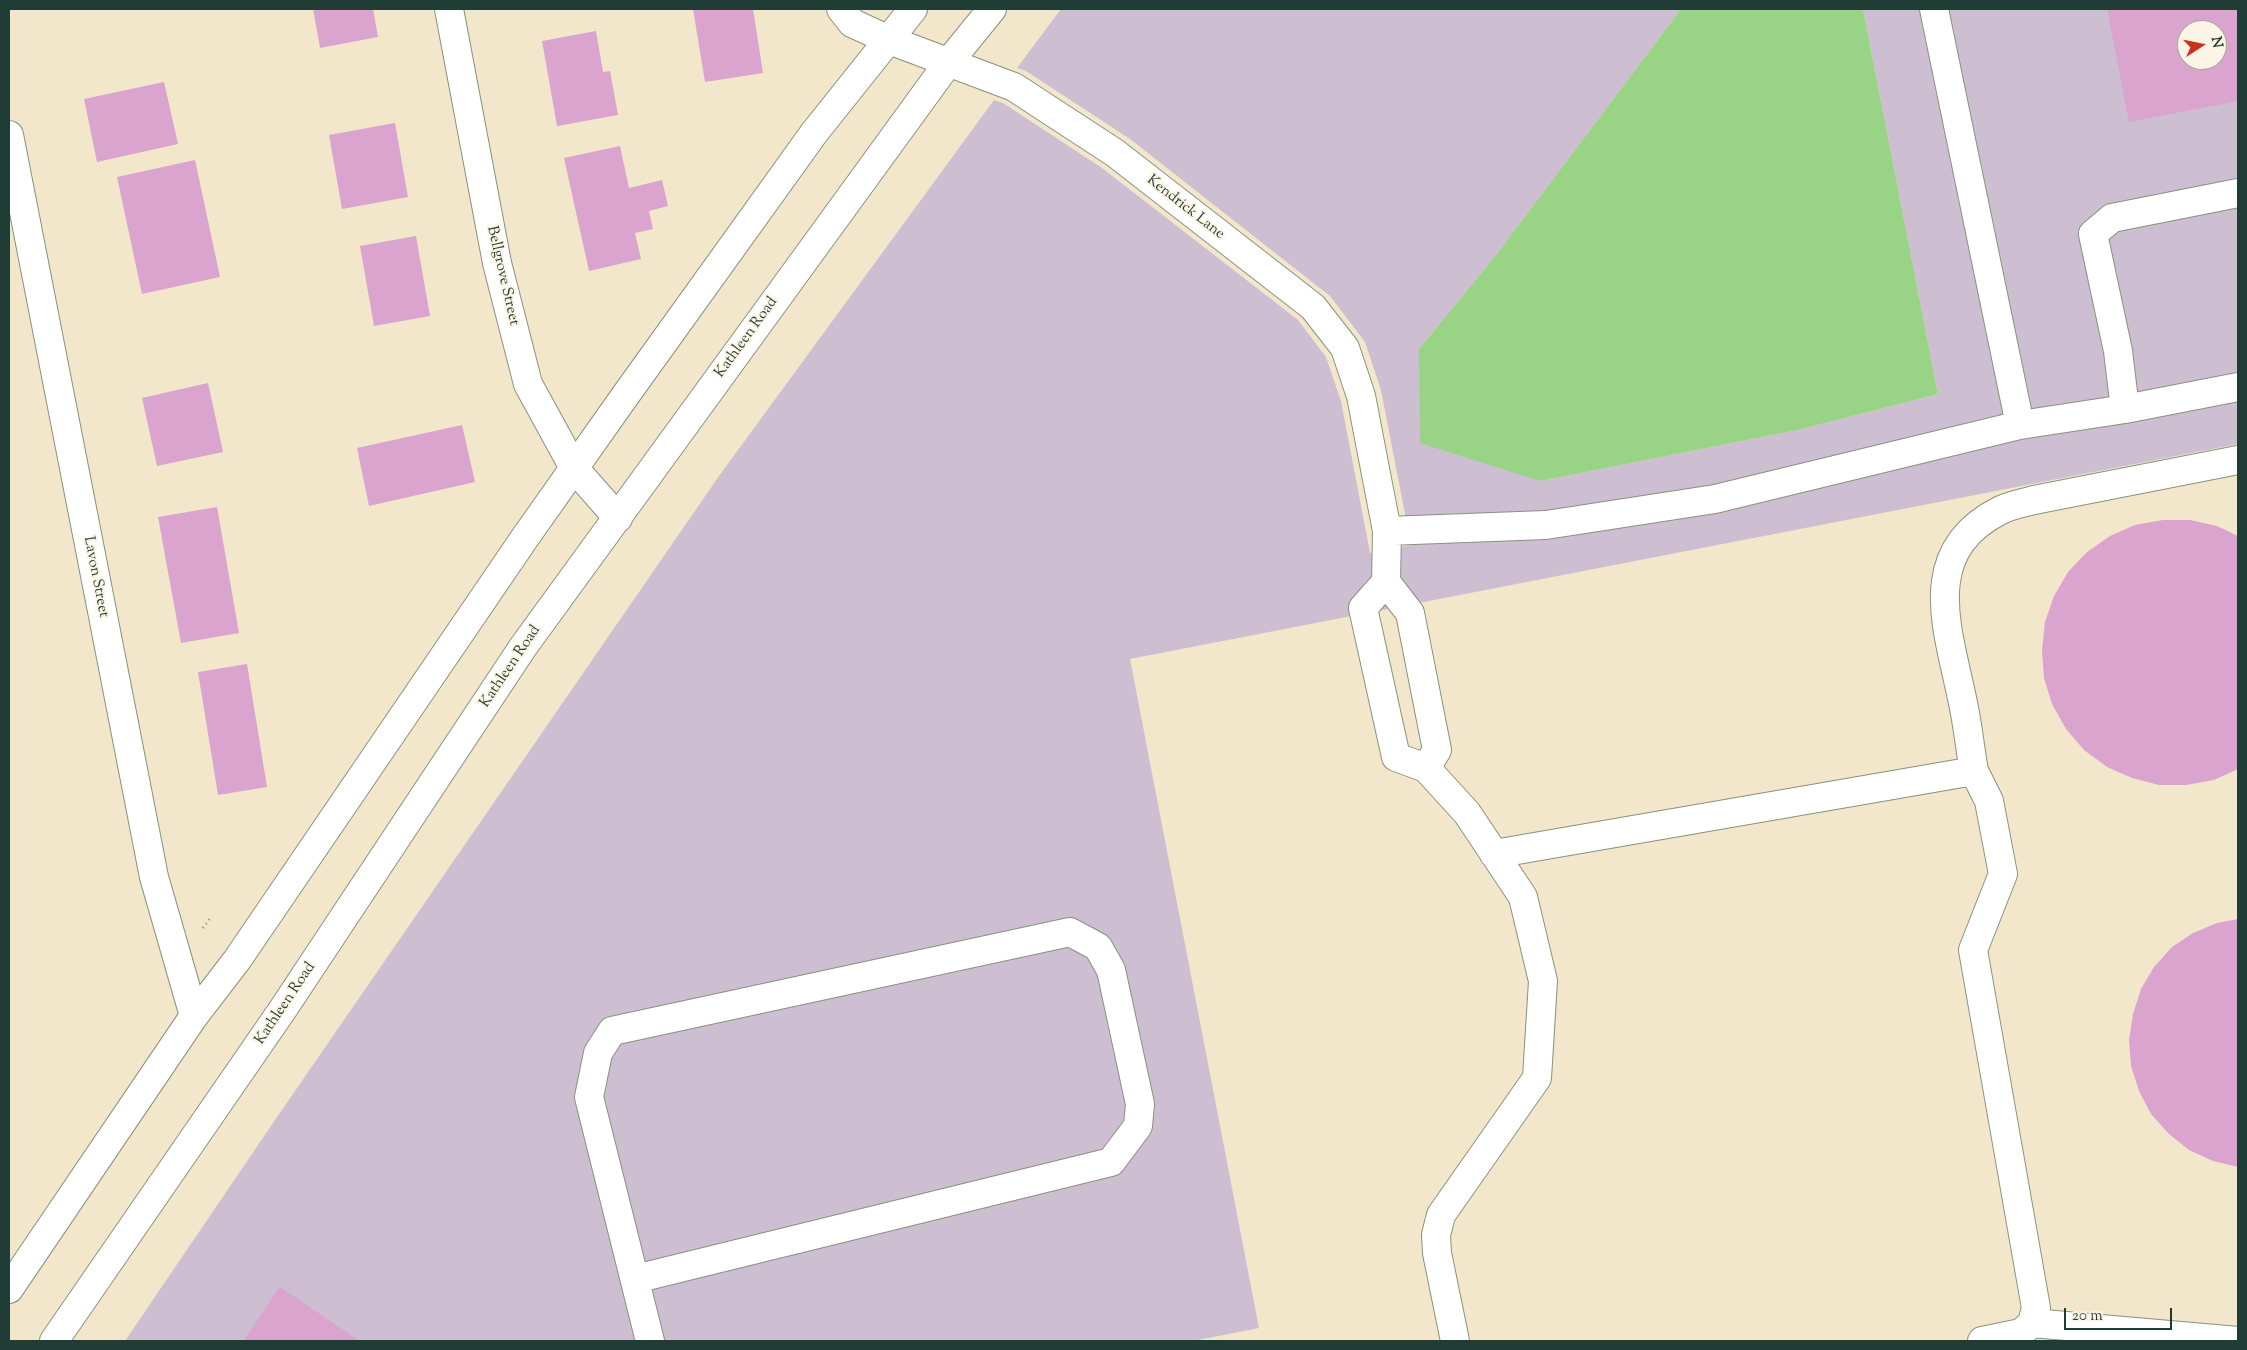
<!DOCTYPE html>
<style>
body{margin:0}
#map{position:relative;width:2247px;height:1350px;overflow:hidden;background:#f2e7ca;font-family:"Sorts Mill Goudy",serif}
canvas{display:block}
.frame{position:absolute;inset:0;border:10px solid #1f3d34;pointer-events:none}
.north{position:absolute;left:2177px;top:20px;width:50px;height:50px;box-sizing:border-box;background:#fcf5e5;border:1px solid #a4ab9e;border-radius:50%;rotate:79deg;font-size:14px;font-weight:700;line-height:20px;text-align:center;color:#1f3d34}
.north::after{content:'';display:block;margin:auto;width:18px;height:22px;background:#c8321e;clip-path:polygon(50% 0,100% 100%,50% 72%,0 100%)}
.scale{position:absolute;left:2064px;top:1308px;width:108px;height:22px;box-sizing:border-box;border:2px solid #1f3d34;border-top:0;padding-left:6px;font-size:15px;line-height:18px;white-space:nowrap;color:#1f3d34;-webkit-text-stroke:4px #fcf5e5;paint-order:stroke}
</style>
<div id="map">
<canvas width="2247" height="1350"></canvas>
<div class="frame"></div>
<div class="north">N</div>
<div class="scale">20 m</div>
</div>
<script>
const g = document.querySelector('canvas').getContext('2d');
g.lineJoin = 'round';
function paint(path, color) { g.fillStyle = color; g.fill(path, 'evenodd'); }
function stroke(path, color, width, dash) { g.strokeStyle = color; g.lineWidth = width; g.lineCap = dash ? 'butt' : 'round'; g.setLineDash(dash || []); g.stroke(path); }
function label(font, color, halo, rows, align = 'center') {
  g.font = font + ' "Sorts Mill Goudy",serif'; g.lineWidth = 4; g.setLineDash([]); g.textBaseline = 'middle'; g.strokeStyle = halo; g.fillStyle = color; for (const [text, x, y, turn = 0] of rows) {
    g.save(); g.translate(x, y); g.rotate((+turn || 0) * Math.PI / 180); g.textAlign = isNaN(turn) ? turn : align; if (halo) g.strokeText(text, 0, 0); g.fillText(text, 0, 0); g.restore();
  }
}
paint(new Path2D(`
 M1061 9H1681L1496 255 1419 349 1540 481 1798 430 1938 394 1863 9H2238V444L1130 659 1259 1328 1193 1341H125L275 1120 719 476 994 100 1003 103 1102 168 1298 320 1326 357 1341 401 1370 553 1411 545 1381 390 1365 342 1330 296 1130 139 1026 71 1017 68ZM2187 30H2217V60H2187Z`), '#cebed2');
paint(new Path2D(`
 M1681 9H1863L1938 394 1798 430 1540 481 1420 443 1419 349 1496 255Z`), '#99d386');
paint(new Path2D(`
 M313 9H373L378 37 320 48Z
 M693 9H753L763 73 705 82Z
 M2107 9H2238V101L2129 122ZM2187 30H2217V60H2187Z
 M596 31 603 72 610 71 618 115 557 126 542 41Z
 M164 82 178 144 97 162 84 99Z
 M395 123 408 197 342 209 329 135Z
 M620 146 629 188 662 180 668 206 649 211 653 229 635 233 641 259 589 271 564 158Z
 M195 160 220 277 142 294 117 177Z
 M416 236 430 316 374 326 360 246Z
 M208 383 223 452 157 466 142 398Z
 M462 425 475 482 369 506 357 448Z
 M217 507 239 633 181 643 158 517Z
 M2163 520H2190L2217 526 2238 536V769L2214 780 2186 785H2159L2132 778 2107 767 2084 750 2066 729 2052 704 2044 678 2042 650 2045 622 2054 596 2068 572 2087 552 2110 536 2135 525Z
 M247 664 267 787 218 795 198 672Z
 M2238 919V1167L2213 1161 2189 1150 2169 1134 2151 1114 2139 1091 2131 1066 2129 1040 2133 1014 2141 989 2154 967 2172 947 2193 933 2217 923Z
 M280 1287 360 1341H243Z`), '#daa4ce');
const minor = new Path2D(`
 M449 9 497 263 528 384 574 468 618 518
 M841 9 852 23 889 40 1014 87 1115 153 1313 307 1345 348 1361 396 1387 531 1386 582 1410 613 1437 750 1426 768 1396 757 1363 608 1386 582
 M1934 9 2020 425
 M9 135 154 877 194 1016
 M2125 409 2238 387
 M1387 531 1546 525 1715 499 2020 425 2125 409 2118 351 2093 234 2112 218 2238 193
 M1426 768 1467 813 1523 897 1543 981 1537 1078 1441 1215 1436 1235 1437 1253 1455 1341
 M1974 771C1970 749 1968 726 1963 703 1949 632 1916 552 2001 510 2011 505 2023 503 2034 500L2238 460
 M1494 854 1974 771 1989 801 2003 874 1973 950 2036 1308 2032 1323 2021 1333 1982 1341
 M635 1279 1111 1162 1138 1126 1140 1104 1111 970 1098 947 1070 932 612 1031 598 1053 589 1097 650 1341
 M2032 1323 2238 1341`);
const major = new Path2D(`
 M9 1289 194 1016 237 960 524 539 625 396 814 133 913 9
 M54 1341 283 1009 523 647 948 63 992 9`);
stroke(minor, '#88927f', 30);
stroke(major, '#88927f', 30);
stroke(new Path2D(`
 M203 928 210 918`), '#88927f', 3, [1, 4]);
stroke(minor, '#fff', 28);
stroke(major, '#fff', 28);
label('15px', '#1f3d34', '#fcf5e5', [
 ["Kendrick Lane",1185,208,38],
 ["Bellgrove Street",502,276,77],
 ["Kathleen Road",747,338,-54],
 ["Lavon Street",95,577,79],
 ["Kathleen Road",511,667,-56],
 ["Kathleen Road",286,1004,-56]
]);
</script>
